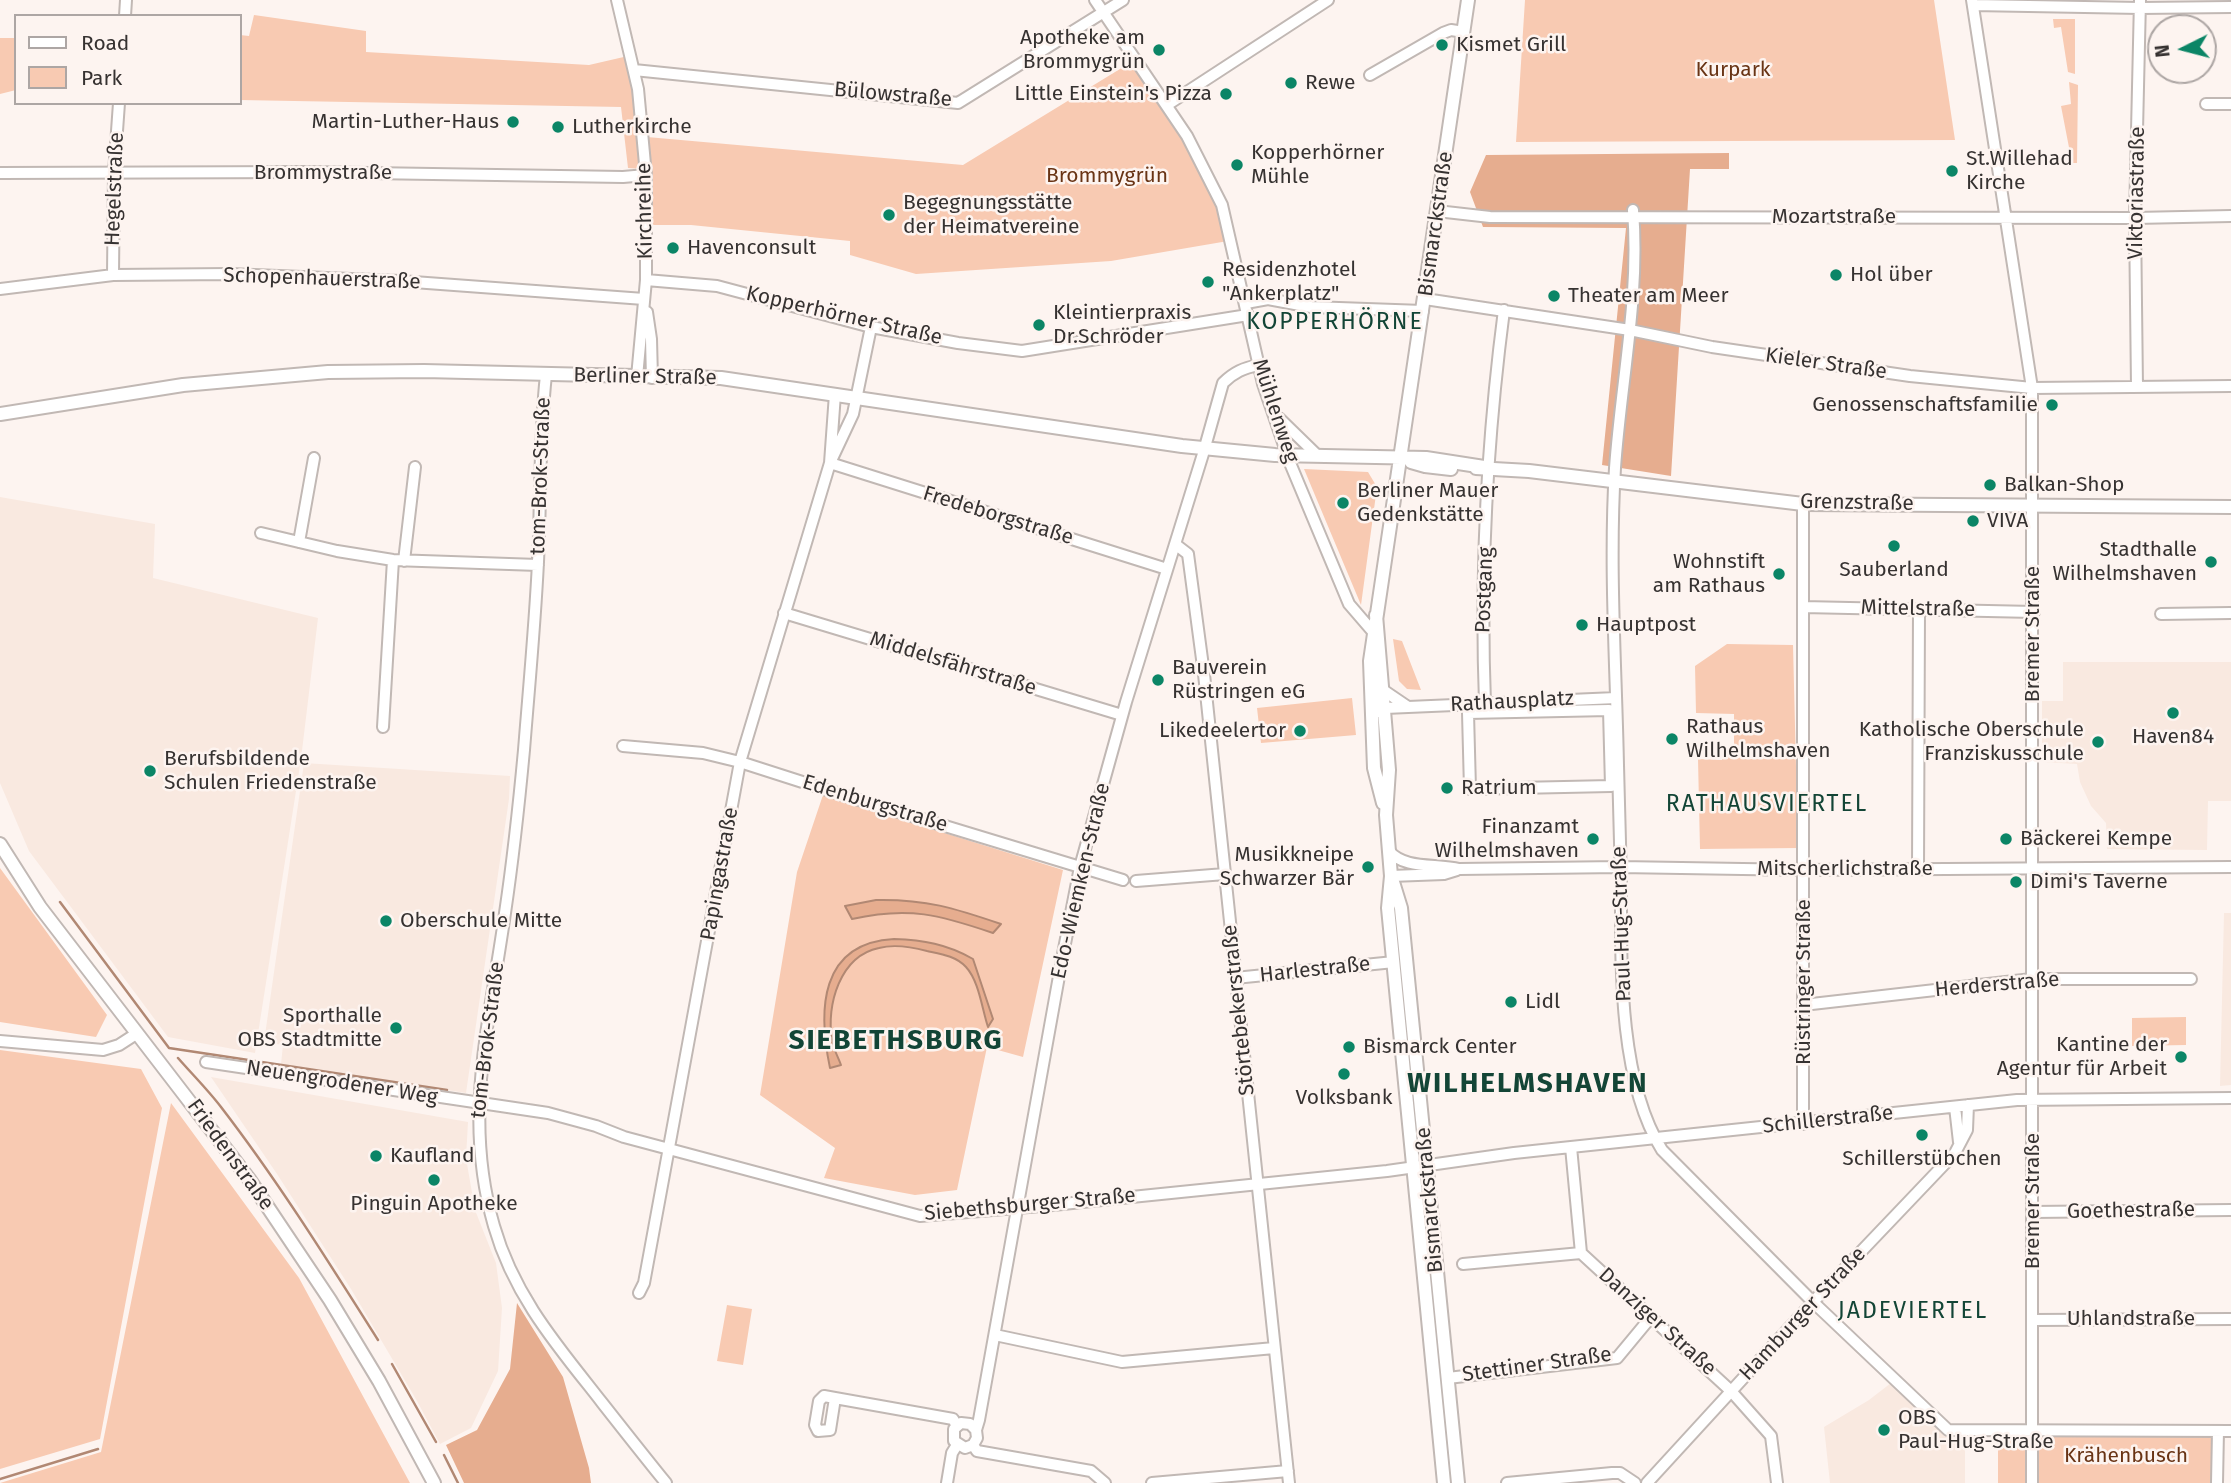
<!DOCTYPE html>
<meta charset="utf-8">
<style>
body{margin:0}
#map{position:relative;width:2231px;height:1483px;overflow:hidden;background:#fdf4f0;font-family:"Fira Sans",sans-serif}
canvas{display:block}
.legend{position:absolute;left:14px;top:14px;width:228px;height:91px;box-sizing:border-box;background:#fdf4f0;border:2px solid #ada6a4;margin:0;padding:9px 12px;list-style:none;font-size:21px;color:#363231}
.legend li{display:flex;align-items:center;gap:14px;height:35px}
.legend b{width:35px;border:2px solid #ada6a4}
.north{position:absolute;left:2147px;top:14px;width:70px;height:70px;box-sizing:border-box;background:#fdf4f0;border:2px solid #ada6a4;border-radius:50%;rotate:264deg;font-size:19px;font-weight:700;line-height:28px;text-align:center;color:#363231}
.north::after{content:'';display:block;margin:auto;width:24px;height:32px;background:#0b8566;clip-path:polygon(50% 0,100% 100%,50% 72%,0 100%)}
</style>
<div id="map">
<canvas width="2231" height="1483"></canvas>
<ul class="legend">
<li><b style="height:9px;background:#fff"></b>Road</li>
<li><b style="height:19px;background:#f8cab2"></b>Park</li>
</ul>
<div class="north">N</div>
</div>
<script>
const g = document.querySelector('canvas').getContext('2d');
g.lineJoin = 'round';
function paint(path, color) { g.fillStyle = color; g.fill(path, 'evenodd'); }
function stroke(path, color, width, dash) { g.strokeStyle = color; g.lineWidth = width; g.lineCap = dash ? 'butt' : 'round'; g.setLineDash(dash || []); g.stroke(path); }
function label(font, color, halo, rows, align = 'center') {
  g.font = font + ' "Fira Sans",sans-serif'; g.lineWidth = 5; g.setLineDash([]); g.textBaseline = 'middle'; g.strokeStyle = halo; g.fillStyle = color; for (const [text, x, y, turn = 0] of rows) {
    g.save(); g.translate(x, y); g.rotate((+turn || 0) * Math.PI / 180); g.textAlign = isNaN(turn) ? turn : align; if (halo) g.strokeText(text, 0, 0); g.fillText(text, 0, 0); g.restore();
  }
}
paint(new Path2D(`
 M0 497 155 524 153 578 318 618 301 759 255 1053 168 1037 29 851 0 783Z
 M2063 662H2231V801H2208L2207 850 2107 849 2106 823 2091 806 2080 782 2077 764 2042 762V701H2063Z
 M304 763 510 776 509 799 466 1093 281 1064 283 1045 264 1042Z
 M2224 913H2231V1085L2220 1086Z
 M211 1077 468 1122 466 1158 475 1210 496 1263 502 1308 498 1371 471 1428 440 1444 417 1401 351 1289 277 1174Z
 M1891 1383 1947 1434H1965V1483H1830L1824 1427 1869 1400Z`), '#f9e9e0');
paint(new Path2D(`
 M1525 0H1934L1955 140 1516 142Z
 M254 15 366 31V52L589 65 628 56 635 90 643 169 628 168 621 107 240 100V35L249 36Z
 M2053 19H2075V74L2068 72 2061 27 2054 28Z
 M0 38H16V90L0 94Z
 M1133 61 1184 136 1220 206 1228 241 1111 261 916 274 850 255V241L691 225H651L647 137 963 165Z
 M2069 82 2078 85 2077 163H2072L2061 106 2071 104Z
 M1304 469 1368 472 1377 487 1361 605Z
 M1393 639 1402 641 1421 690 1407 689 1399 681Z
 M1727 644 1793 645 1798 848 1700 849 1698 759 1722 760 1723 753 1734 752V714L1696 713 1695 666Z
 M1352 698 1356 735 1261 743 1257 708Z
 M823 795 1063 870 1023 1057 987 1047 957 1190 915 1195 824 1178 835 1148 760 1095 797 872Z
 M0 868 107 1015 96 1037 0 1022Z
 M2186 1017V1045L2132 1046V1018Z
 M0 1050 141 1069 162 1108 100 1439 0 1469Z
 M171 1103 299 1278 410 1483H0L101 1452Z
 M727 1305 752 1309 743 1365 717 1361Z
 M2038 1430 2208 1432 2215 1444 2213 1483H2038Z
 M1998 1440H2026V1483H1998Z`), '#f8cab2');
paint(new Path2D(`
 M1729 153V169H1690L1671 476 1602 465 1626 228 1483 227 1470 192 1486 155Z
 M517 1303 563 1377 589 1468 591 1483H464L446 1445 477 1430 510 1369Z`), '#e6ad8f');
const water = new Path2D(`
 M876 900C926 899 954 908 1001 924L993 933C940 915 909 906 852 919L845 906Z
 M894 939C923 940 947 944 973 959L993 1019 988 1027C982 1009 979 981 966 967 956 956 941 954 927 951 912 947 894 944 879 948 840 956 826 1005 832 1040 833 1048 838 1057 841 1065L830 1068C818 1011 819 943 894 939Z`);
paint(water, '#e6ad8f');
stroke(water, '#b18873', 2);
stroke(new Path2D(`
 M60 902 169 1048 447 1090
 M178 1058C192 1074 208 1090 221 1107 278 1181 328 1261 378 1340
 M392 1364 436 1442
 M444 1455 458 1483
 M0 1479 98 1449`), '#b18873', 2.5);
const minor = new Path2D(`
 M617 0 638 89 646 175V280L637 377
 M1095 0 1187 136 1222 205 1263 384 1290 463 1349 604 1374 633
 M1972 0 2032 388V1483
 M1973 5 2140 8 2231 7
 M125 16 126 0
 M634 70 958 103 1123 0
 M1370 75 1443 33 1451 30 1464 32
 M2206 104H2231
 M1167 105 1328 0
 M0 173 306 172 623 177 646 175
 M1633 210C1640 296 1621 382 1615 468 1609 566 1616 666 1618 765 1619 804 1620 842 1621 881 1621 962 1618 1080 1662 1150L1813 1302 1948 1430 2231 1431
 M1437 211 1490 217 2135 218 2231 216
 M113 275 114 173 119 103
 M646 280 717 286 871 327 958 343 1022 351 1248 315
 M0 289 113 275 230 274 400 281 644 299
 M1425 299 1630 330 1712 347 1910 376 2032 388 2231 386
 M1246 303 1268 299 1311 307 1423 311
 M647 312 651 339 652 378
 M546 375C539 437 541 500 538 562 535 625 529 687 524 750 519 804 513 859 505 913 490 1022 462 1116 494 1226 512 1289 549 1336 589 1386 615 1419 640 1451 666 1483
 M2137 387 2135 218 2140 0
 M835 394 830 463 1167 569
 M1279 418 1317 455
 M261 533 337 551 393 560 538 565
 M299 542 314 458
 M1175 544 1188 554 1204 674 1289 1483
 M404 561 415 467
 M1803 607 2034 612
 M784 613 1122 715
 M2161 614 2231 613
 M1383 690 1408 707
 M1485 703C1480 572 1487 440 1504 310
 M1609 710 1611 786 1470 789 1468 713Z
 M1379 712 1385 708 1616 698
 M383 727 393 560
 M623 746 703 753 740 762 846 796 1123 880
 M1389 851C1405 870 1437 863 1459 869L1620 867 1804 870 2231 867
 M1918 869 1919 609
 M1391 876 1444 874 1457 870
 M1136 881 1225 874
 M1235 978 1394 962
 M1803 1005 2032 979H2191
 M0 1041 103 1050 119 1045 136 1034
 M206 1062 548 1113 596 1126 624 1137 920 1216 1053 1205 1387 1171 1514 1153 2017 1100 2231 1098
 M1955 1107 1959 1142
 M1803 1124V504
 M1571 1147 1581 1253 1731 1391 1771 1436 1777 1483
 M2032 1212 2231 1210
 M1463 1264 1581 1253
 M639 1293 644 1283 740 762 830 463 853 414 871 327
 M2032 1320 2231 1319
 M995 1335 1122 1362 1274 1348
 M1448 1378 1617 1358 1651 1317
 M835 1398 830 1430 818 1431 815 1425 819 1401 824 1396 835 1398 953 1419 957 1426
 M976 1430 970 1424 961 1423 954 1429V1441L965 1448 973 1445 977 1438 976 1430 979 1420 1063 954 1080 867 1126 702 1203 454 1223 383C1234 372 1244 368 1258 365
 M973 1445 977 1451 1091 1471 1105 1483
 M947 1483 952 1453 957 1445
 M1152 1483 1288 1471
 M1507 1483 1612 1473H1620L1635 1483
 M1647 1483 1813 1302 1955 1153 1967 1130 1968 1105
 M2217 1483 2218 1431`);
const major = new Path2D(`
 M0 414 183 385 328 372 424 371 721 378 1182 446 1275 455 1426 458 1484 467
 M1411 462 1425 466 1451 469
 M1476 468 1529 471 1803 504 2231 507
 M1376 615 1389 770 1386 815 1391 876 1388 908 1444 1483
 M1383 803 1374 768 1370 661 1468 0
 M0 844 40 907 249 1179 330 1300 379 1381 434 1483
 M1393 882 1401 908 1458 1483`);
stroke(minor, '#c1b8b4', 14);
stroke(major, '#c1b8b4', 16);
stroke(minor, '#fff', 10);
stroke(major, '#fff', 12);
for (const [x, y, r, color] of [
 [1442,45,7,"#0b8566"],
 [1159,50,7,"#0b8566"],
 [1291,83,7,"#0b8566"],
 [1226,94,7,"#0b8566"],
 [513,122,7,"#0b8566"],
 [558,127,7,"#0b8566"],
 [1237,165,7,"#0b8566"],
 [1952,171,7,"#0b8566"],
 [889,215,7,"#0b8566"],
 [673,248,7,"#0b8566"],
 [1836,275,7,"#0b8566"],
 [1208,282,7,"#0b8566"],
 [1554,296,7,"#0b8566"],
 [1039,325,7,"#0b8566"],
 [2052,405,7,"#0b8566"],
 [1990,485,7,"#0b8566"],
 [1343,503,7,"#0b8566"],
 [1973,521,7,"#0b8566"],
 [1894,546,7,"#0b8566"],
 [2211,562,7,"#0b8566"],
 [1779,574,7,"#0b8566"],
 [1582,625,7,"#0b8566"],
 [1158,680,7,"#0b8566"],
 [2173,713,7,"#0b8566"],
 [1300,731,7,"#0b8566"],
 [1672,739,7,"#0b8566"],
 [2098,742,7,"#0b8566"],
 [150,771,7,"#0b8566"],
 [1447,788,7,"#0b8566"],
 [1593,839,7,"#0b8566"],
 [2006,839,7,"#0b8566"],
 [1368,867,7,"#0b8566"],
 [2016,882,7,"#0b8566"],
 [386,921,7,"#0b8566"],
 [1511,1002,7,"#0b8566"],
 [396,1028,7,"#0b8566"],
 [1349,1047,7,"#0b8566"],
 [2181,1057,7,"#0b8566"],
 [1344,1074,7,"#0b8566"],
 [1922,1135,7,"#0b8566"],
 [376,1156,7,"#0b8566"],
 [434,1180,7,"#0b8566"],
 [1884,1430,7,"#0b8566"]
]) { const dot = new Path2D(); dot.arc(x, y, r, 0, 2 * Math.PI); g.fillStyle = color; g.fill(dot); stroke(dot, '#fdf4f0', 2.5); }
label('21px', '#363231', '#fdf4f0', [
 ["Apotheke am",1145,38,"right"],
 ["Brommygrün",1145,62,"right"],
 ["Kismet Grill",1456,45],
 ["Rewe",1305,83],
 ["Little Einstein's Pizza",1212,94,"right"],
 ["Martin-Luther-Haus",499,122,"right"],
 ["Lutherkirche",572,127],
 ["Kopperhörner",1251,153],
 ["Mühle",1251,177],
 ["St.Willehad",1966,159],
 ["Kirche",1966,183],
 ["Begegnungsstätte",903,203],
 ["der Heimatvereine",903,227],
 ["Havenconsult",687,248],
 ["Residenzhotel",1222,270],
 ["\"Ankerplatz\"",1222,294],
 ["Hol über",1850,275],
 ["Theater am Meer",1568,296],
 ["Kleintierpraxis",1053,313],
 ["Dr.Schröder",1053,337],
 ["Genossenschaftsfamilie",2038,405,"right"],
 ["Balkan-Shop",2004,485],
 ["Berliner Mauer",1357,491],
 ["Gedenkstätte",1357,515],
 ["VIVA",1987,521],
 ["Stadthalle",2197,550,"right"],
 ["Wilhelmshaven",2197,574,"right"],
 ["Wohnstift",1765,562,"right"],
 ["am Rathaus",1765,586,"right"],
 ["Sauberland",1894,570,"center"],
 ["Hauptpost",1596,625],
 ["Bauverein",1172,668],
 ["Rüstringen eG",1172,692],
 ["Rathaus",1686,727],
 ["Wilhelmshaven",1686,751],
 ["Katholische Oberschule",2084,730,"right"],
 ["Franziskusschule",2084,754,"right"],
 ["Likedeelertor",1286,731,"right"],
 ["Haven84",2173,737,"center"],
 ["Berufsbildende",164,759],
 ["Schulen Friedenstraße",164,783],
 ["Ratrium",1461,788],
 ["Finanzamt",1579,827,"right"],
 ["Wilhelmshaven",1579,851,"right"],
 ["Bäckerei Kempe",2020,839],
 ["Musikkneipe",1354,855,"right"],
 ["Schwarzer Bär",1354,879,"right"],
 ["Dimi's Taverne",2030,882],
 ["Oberschule Mitte",400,921],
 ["Lidl",1525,1002],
 ["Sporthalle",382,1016,"right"],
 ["OBS Stadtmitte",382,1040,"right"],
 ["Kantine der",2167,1045,"right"],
 ["Agentur für Arbeit",2167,1069,"right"],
 ["Bismarck Center",1363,1047],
 ["Volksbank",1344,1098,"center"],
 ["Kaufland",390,1156],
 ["Schillerstübchen",1922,1159,"center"],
 ["Pinguin Apotheke",434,1204,"center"],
 ["OBS",1898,1418],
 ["Paul-Hug-Straße",1898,1442]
], 'left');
label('21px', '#693415', '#fdf4f0', [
 ["Kurpark",1733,70],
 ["Brommygrün",1107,176],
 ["Krähenbusch",2126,1456]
]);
label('21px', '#363231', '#fdf4f0', [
 ["Bülowstraße",893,95,5],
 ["Brommystraße",323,173],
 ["Hegelstraße",115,189,-88],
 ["Viktoriastraße",2137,193,-89],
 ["Kirchreihe",645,211,-91],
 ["Mozartstraße",1834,217],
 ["Bismarckstraße",1436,224,-82],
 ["Schopenhauerstraße",322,279,2],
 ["Kopperhörner Straße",844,316,13],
 ["Kieler Straße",1826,364,8],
 ["Berliner Straße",645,377,1],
 ["Mühlenweg",1275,411,72],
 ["tom-Brok-Straße",541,476,-88],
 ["Grenzstraße",1857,503,1],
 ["Fredeborgstraße",998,516,17],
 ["Postgang",1485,590,-88],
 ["Mittelstraße",1918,609,1],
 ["Bremer Straße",2033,634,-90],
 ["Middelsfährstraße",953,664,17],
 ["Rathausplatz",1512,702,-3],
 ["Edenburgstraße",875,804,17],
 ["Mitscherlichstraße",1845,869],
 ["Papingastraße",720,874,-80],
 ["Edo-Wiemken-Straße",1081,881,-77],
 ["Paul-Hug-Straße",1622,924,-92],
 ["Harlestraße",1315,970,-6],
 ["Rüstringer Straße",1804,982,-90],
 ["Herderstraße",1997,985,-5],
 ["Störtebekerstraße",1239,1010,-96],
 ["tom-Brok-Straße",488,1040,-83],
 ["Neuengrodener Weg",342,1083,9],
 ["Schillerstraße",1828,1120,-6],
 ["Friedenstraße",230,1155,54],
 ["Bismarckstraße",1430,1200,-95],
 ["Bremer Straße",2033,1201,-90],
 ["Siebethsburger Straße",1030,1205,-5],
 ["Goethestraße",2131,1211,-1],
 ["Hamburger Straße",1803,1314,-47],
 ["Uhlandstraße",2131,1319],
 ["Danziger Straße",1657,1322,42],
 ["Stettiner Straße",1537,1365,-8]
]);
g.letterSpacing = '2px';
label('23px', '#134536', '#fdf4f0', [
 ["KOPPERHÖRNE",1335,323],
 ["RATHAUSVIERTEL",1767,805],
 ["JADEVIERTEL",1913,1312]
]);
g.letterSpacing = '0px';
g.letterSpacing = '2px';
label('bold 28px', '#134536', '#fdf4f0', [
 ["SIEBETHSBURG",896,1041],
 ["WILHELMSHAVEN",1528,1084]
]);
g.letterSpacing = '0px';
</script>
